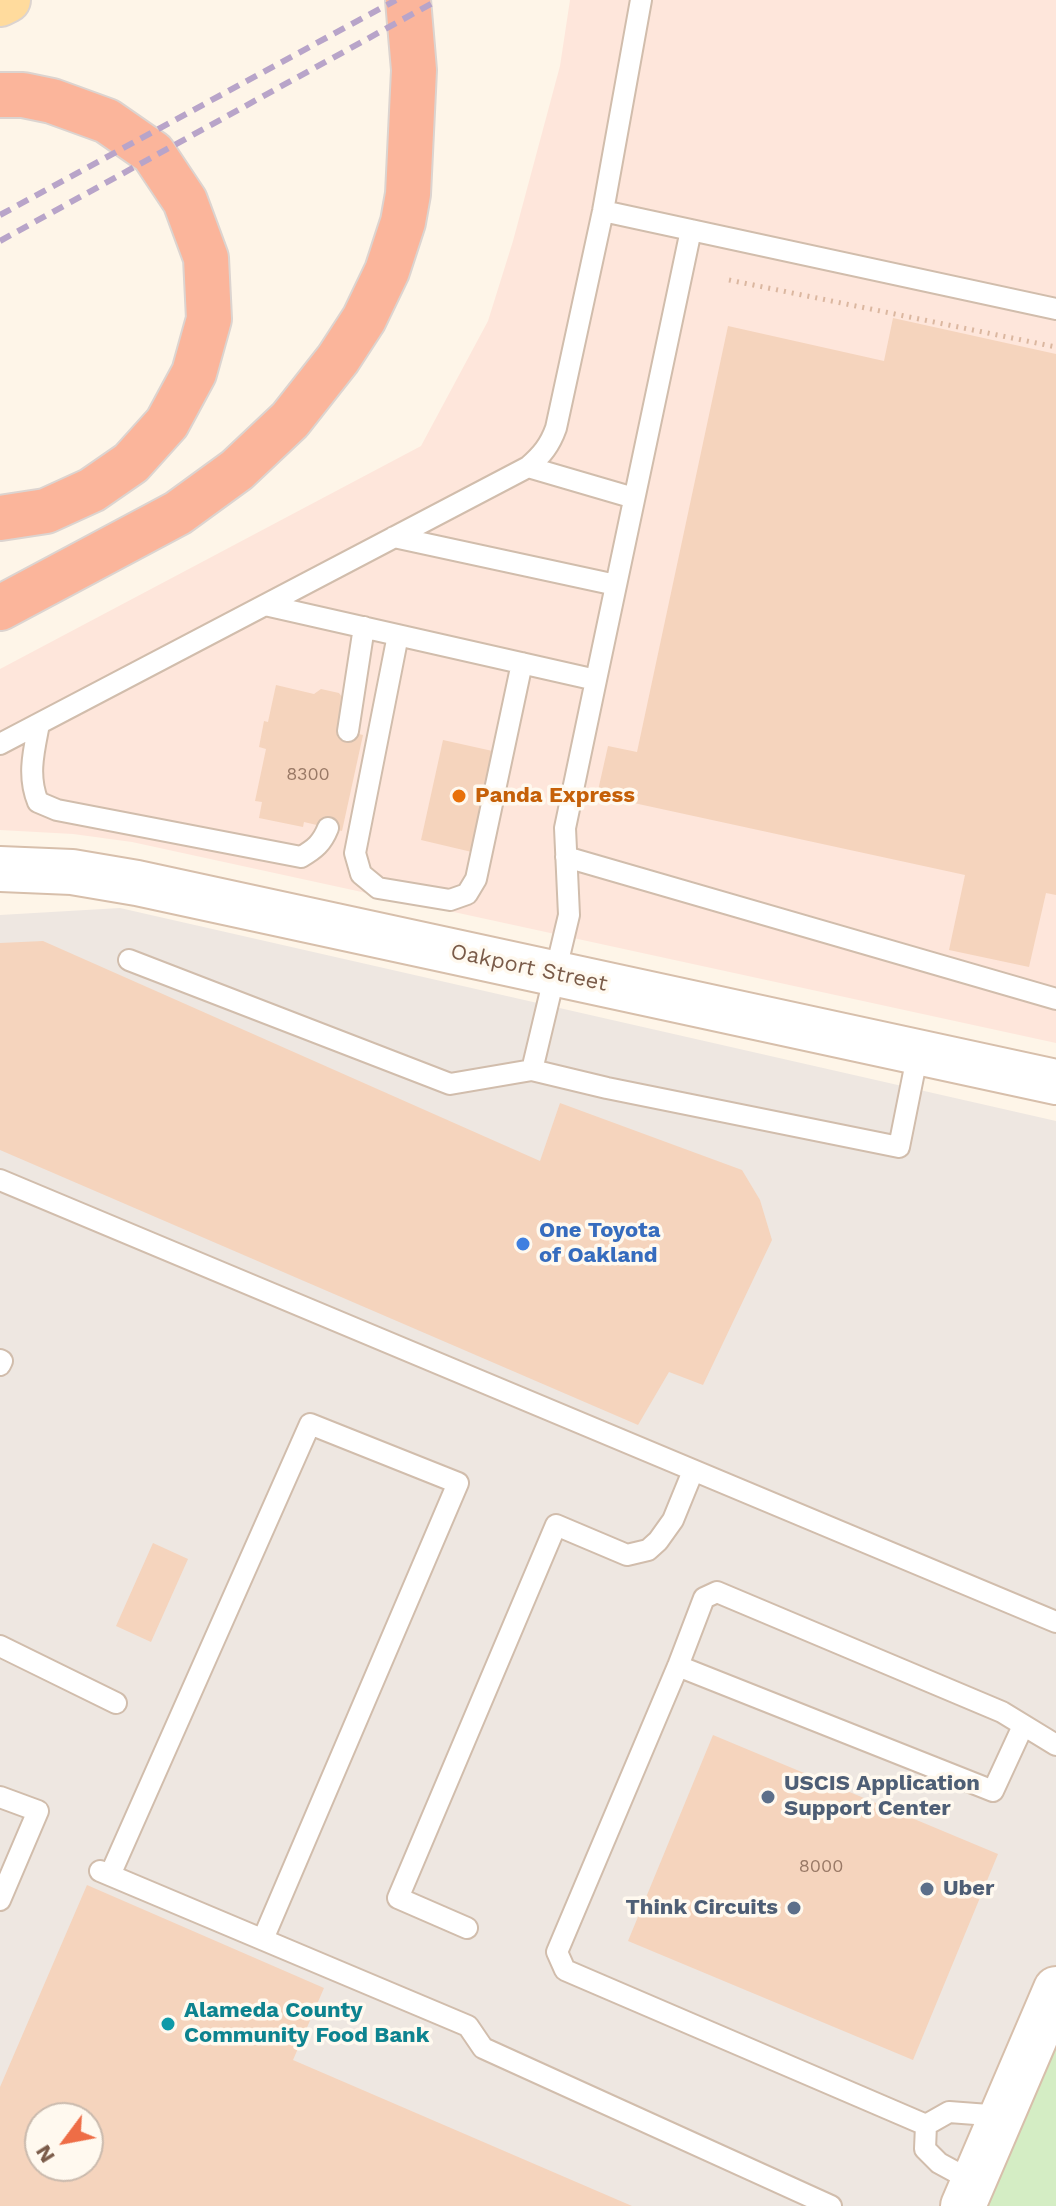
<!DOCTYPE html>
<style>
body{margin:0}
#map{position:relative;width:1056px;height:2206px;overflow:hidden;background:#fef5e8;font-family:"Work Sans",sans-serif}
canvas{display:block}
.north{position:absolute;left:24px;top:2102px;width:80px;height:80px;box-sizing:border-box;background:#fff9ef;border:2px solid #cabaad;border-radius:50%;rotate:238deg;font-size:22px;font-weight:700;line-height:32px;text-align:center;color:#7a5b49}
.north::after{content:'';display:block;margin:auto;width:28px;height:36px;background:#ee6d46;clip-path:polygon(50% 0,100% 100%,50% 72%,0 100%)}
</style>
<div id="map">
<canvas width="1056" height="2206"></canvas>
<div class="north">N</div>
</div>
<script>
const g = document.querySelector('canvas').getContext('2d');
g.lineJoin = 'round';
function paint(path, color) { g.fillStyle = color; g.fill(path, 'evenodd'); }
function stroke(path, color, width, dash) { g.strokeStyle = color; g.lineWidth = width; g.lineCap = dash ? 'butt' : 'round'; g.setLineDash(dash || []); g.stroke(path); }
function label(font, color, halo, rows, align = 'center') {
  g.font = font + ' "Work Sans",sans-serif'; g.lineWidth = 7; g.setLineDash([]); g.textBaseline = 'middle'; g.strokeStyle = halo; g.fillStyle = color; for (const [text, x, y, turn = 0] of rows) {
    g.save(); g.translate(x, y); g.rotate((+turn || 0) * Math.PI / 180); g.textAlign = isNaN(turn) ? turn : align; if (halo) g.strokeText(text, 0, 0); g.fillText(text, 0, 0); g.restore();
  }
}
paint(new Path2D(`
 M570 0H1056V1043L132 842 73 834 0 830V669L421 446 488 321 513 241 560 66Z`), '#fee6db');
paint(new Path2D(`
 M120 908 1056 1121V2206H0V915ZM40 2118H88V2166H40Z`), '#eee7e1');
paint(new Path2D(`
 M1056 2041V2206H985Z`), '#d4edc4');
paint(new Path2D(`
 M893 318 1056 354V895L1046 893 1029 967 949 950 965 875 597 795 608 746 637 752 728 326 884 361Z
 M276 685 314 694 321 689 339 693 344 700 338 729 363 735 342 831 304 822 303 827 259 818 262 802 255 801 266 749 259 747 264 721 268 722Z
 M443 740 497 752 476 853 421 840Z
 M43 941 540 1161 560 1103 742 1170 760 1200 772 1240 703 1385 669 1372 638 1425 0 1150V943Z
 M153 1543 188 1559 151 1642 116 1626Z
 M713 1735 998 1854 913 2060 628 1941Z
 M87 1885 324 1988 293 2060 632 2206H0V2087ZM40 2118H88V2166H40Z`), '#f5d4bd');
const lane = new Path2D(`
 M603 211 1056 309
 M528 467 634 498
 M394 537 616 585
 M265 605 596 680 565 828 569 915 532 1070
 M398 635 355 853 361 874 378 888 450 900 467 894 476 879 522 663
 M596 680 691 230
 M39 724C34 750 27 776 38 802L57 810 301 857C315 849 322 843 328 828
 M348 731 364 627
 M0 744 528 467C542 455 550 445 556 428L603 211 641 0
 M566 857 1056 999
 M129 960 450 1084 532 1070 607 1088 899 1147 918 1052
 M0 1180 1056 1622
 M0 1360 2 1361 0 1365
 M0 1646 116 1703
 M678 1666 993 1791 1023 1726
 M0 1797 38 1811 0 1900
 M100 1871 468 2026 483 2048 831 2206
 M110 1875 310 1424 458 1483 263 1939
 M467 1928 398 1898 556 1525 627 1555 648 1550 658 1541 673 1520 693 1471
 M926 2125 565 1970 557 1952 678 1666 704 1598 717 1592 1002 1712 1056 1745
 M974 2182 939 2163 925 2149 926 2125 949 2112 1002 2116`);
const secondary = new Path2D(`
 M0 869 72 872 137 883 1056 1082
 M963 2206 1056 1989`);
const primary = new Path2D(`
 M0 4 8 0`);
const highway = new Path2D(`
 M0 95H23L52 101 107 121 153 153 185 201 206 258 209 319 194 373 167 423 131 463 92 490 46 511 0 518
 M0 608 178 513 237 470 290 420 338 359 364 319 387 271 403 222 408 194 414 70 408 0`);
stroke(lane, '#d1bdac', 24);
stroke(secondary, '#d7bfab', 48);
stroke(primary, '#dcd4d0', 48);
stroke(highway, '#dcd4d0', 48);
stroke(new Path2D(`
 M729 280 1056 347`), '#dbb7a0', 5, [2, 6]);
stroke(lane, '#fff', 20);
stroke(secondary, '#fff', 44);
stroke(primary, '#ffdb9d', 44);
stroke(highway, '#fbb59b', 44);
stroke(new Path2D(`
 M0 215 396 0
 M0 241 438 0`), '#b8a4c9', 6, [12, 8]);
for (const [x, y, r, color] of [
 [459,796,8,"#e8710a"],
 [523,1244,8,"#3f7fe0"],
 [768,1797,8,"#5c6f8a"],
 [927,1889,8,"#5c6f8a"],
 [794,1908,8,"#5c6f8a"],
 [168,2024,8,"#0f9aa8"]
]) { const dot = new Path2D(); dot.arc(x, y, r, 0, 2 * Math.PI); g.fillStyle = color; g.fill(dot); stroke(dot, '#fff9ef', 3); }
label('18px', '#997966', null, [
 ["8300",308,775],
 ["8000",821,1867]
]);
label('bold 22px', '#c56008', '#fff9ef', [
 ["Panda Express",475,796]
], 'left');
label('22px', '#7a5b49', '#fff9ef', [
 ["Oakport Street",529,968,12]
]);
label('bold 22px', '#366cbe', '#fff9ef', [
 ["One Toyota",539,1231],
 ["of Oakland",539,1256]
], 'left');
label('bold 22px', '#4e5e75', '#fff9ef', [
 ["USCIS Application",784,1784],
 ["Support Center",784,1809],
 ["Uber",943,1889],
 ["Think Circuits",778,1908,"right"]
], 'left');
label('bold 22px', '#0d838f', '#fff9ef', [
 ["Alameda County",184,2011],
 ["Community Food Bank",184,2036]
], 'left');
</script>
